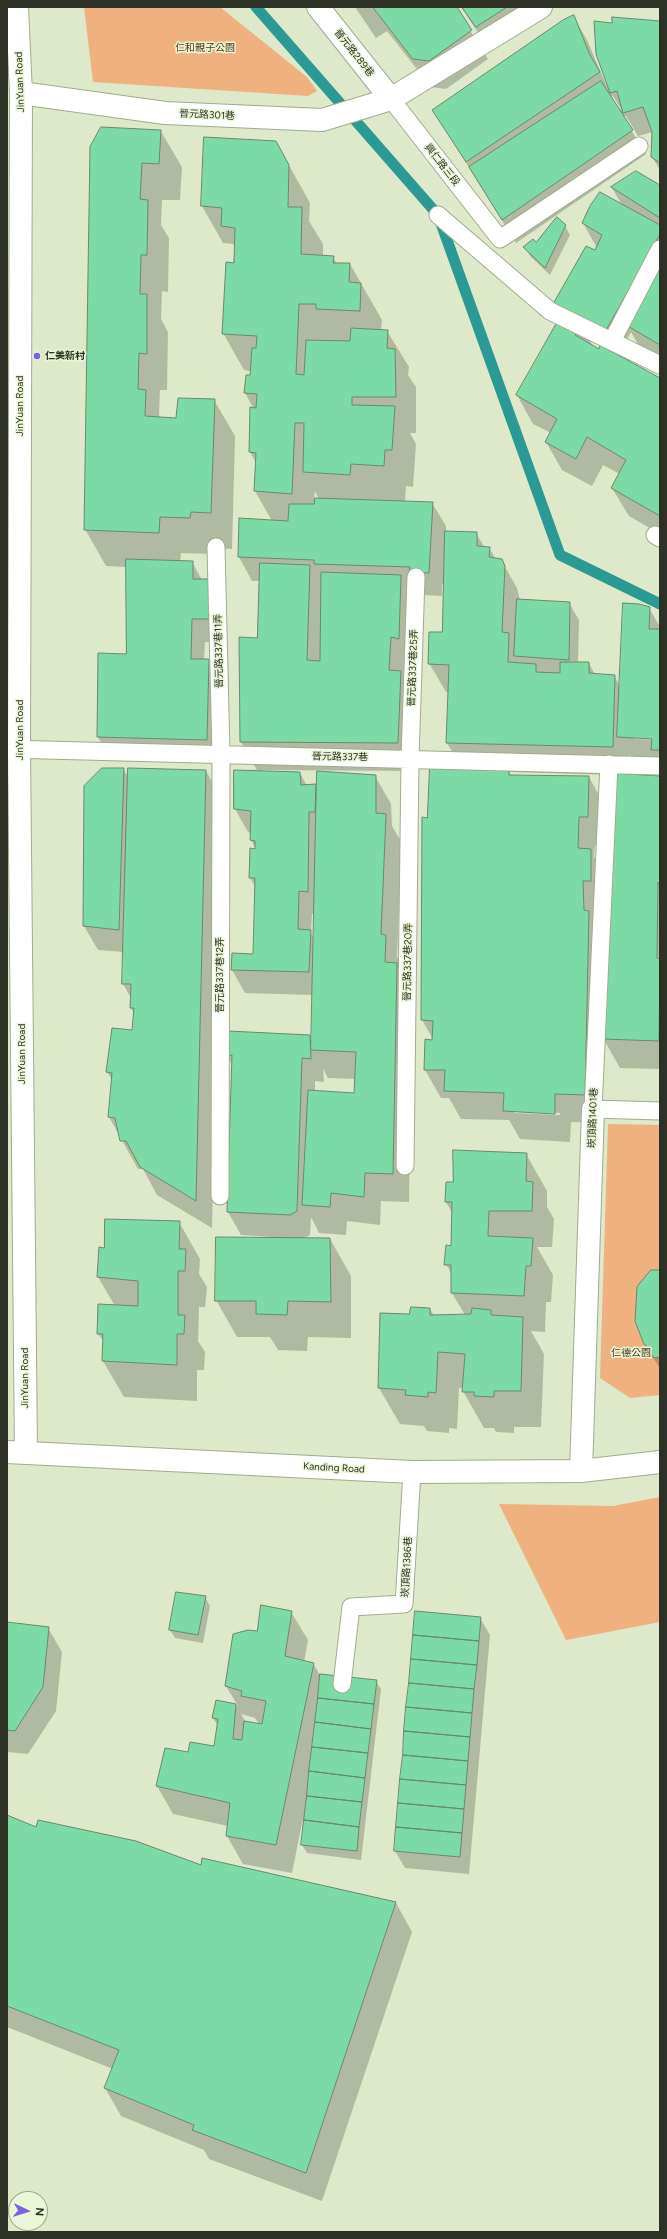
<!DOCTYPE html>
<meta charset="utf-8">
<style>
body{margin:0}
#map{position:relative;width:667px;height:2239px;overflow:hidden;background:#dde9c8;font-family:Figtree,sans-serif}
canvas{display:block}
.frame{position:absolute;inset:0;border:8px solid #2d3125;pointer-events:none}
.north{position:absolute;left:8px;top:2191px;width:40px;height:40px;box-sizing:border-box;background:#eaf6d5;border:1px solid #9ea78f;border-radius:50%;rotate:94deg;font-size:11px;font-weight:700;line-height:16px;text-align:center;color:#2d3125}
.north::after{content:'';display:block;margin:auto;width:14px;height:18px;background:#7963de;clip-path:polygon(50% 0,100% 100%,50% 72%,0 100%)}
</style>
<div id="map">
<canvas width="667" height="2239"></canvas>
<div class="frame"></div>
<div class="north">N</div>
</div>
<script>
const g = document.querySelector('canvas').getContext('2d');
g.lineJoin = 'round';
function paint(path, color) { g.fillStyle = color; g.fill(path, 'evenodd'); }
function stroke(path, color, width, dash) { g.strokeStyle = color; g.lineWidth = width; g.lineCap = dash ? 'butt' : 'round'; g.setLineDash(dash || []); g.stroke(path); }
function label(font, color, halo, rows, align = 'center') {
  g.font = font + ' Figtree,"Noto Sans TC",sans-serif'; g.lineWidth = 3; g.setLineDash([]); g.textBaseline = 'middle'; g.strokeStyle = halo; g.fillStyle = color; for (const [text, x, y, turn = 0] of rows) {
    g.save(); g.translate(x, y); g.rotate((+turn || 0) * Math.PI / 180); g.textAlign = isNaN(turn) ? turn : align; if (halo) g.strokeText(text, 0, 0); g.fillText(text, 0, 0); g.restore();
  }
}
paint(new Path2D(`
 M84 7H220L307 77 317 91 308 96 93 82Z
 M608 1124 660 1125V1395L630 1398 600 1378Z
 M660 1497V1622L566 1640 499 1504 613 1506Z`), '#f0b180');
paint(new Path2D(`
 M355 7H455L488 59 446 89 431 87 387 31 376 38Z
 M461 7H548L490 50Z
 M573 16 587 40 608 89 613 24 660 22V170L652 157 653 132 638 136 626 116 623 117 646 154 516 243 433 110ZM613 96 621 109 619 110 611 97Z
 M160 130 182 167 180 200H162L161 225 169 238 168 292 162 291 161 319 168 332 167 390H160L159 415 160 418 177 419 214 400 235 436 232 549 212 548 211 554 181 553 180 562H192L202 580 222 643 205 642 204 660H208L222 684 220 763 112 761 98 737 127 655V567L106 566 85 529 91 147Z
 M204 138 276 142 310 203 309 221 323 244V256L333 257 337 264H350L382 320 381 330 387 331 409 367 408 375 416 387V433H410L416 444 413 487 406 486 405 502 432 503 446 526V532L476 533 485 548H489L496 559 501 560 517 588 520 600 569 603 579 620 578 663H589L595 675 614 676 620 686 649 608 660 627V766L635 765 629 754 628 775 660 777V1069L620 1068 603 1038 601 1123 571 1122 570 1142 520 1139 509 1120 461 1119 449 1098H441L425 1070 433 1039 422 1020 428 819 462 769 447 743 449 692H446L429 663 443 634 444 584H442V596L424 595 421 591 414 771 257 770 241 742 258 639 260 581H252L239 557 240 519 272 521 255 491 256 463 250 452 251 409H254L245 393 251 371 244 370 223 333 235 248 233 244 223 243 202 206ZM315 491 319 499H314ZM634 737 657 738V740L634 739ZM509 772 615 775 607 878 594 857 595 845H604L605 806 589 777 511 776ZM514 1111 560 1113V1115L514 1113Z
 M636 172 660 187V360L641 349 631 332 618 356 660 379V534L629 516 612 488 620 474 603 465 592 486 562 470 546 442 551 433 533 424 517 395 597 248 583 223 622 205 612 188ZM589 339 601 346 599 350 593 346Z
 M565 226 570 235 550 275 530 256 525 247 536 244Z
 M123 769 129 778 206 771 222 799 212 1228 157 1195 143 1169H138L109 1117 113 1081 107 1072 133 1031 134 1014 131 1008V998L123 984 124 952 98 950 84 926Z
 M300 773 307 786 315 785 318 790 375 776 391 804 392 826 402 843 397 956 412 992 409 1202 381 1201 380 1225 347 1221 346 1235 319 1233 311 1217 310 1235 302 1239H330L351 1276V1338L308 1337 307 1351 278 1350 270 1337H237L216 1300 273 1239V1237L241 1235 228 1212 233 1066 227 1056 309 1036 312 1041 313 995 245 993 232 970 254 955 256 888 250 878 257 851 251 840V833L248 832 235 809ZM312 914H315L314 939 311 933ZM323 1069 328 1078 356 1079 355 1094 315 1092V1081L324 1082Z
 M526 1154 547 1191V1207L554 1219 552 1247H537L553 1275 551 1302H546L545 1332 531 1331 544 1354 541 1427H514V1433L496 1432 494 1428H484L463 1391V1388H459L457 1429 449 1428V1433L427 1431 424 1426 400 1424 379 1388 381 1314 410 1315 430 1309 434 1316 465 1315 452 1293V1275L446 1264 452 1247 453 1214 446 1202 447 1183H454Z
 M179 1222 200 1259 199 1274 207 1287 205 1307H199L198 1341 205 1352 204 1370H197V1401L124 1397 103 1361 104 1342 98 1334 115 1306 98 1277 100 1248 105 1249Z
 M660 1271V1369L644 1342Z
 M205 1597 210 1606 203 1643 175 1638 170 1630Z
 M291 1612 308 1640 304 1662 313 1663 321 1677 376 1681 381 1689 361 1860 307 1853 302 1845 303 1818 292 1873 243 1864 227 1836 228 1826 173 1814 157 1786 189 1753 214 1747 218 1726 213 1718 217 1701 238 1706 226 1686 258 1632ZM241 1714 255 1718 259 1724 246 1722Z
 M480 1618 490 1635 469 1874 405 1868 395 1851Z
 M7 1623 48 1628 62 1652 56 1711 28 1754 7 1752Z
 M7 1816 37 1828 202 1867 203 1860 396 1903 412 1932 322 2201 209 2159 204 2150 121 2116 105 2088 113 2069 7 2027Z`), '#0003');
stroke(new Path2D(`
 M256 7 438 215 560 555 660 604`), '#2c9a94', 11);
const building = new Path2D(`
 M373 7H457L472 30 429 61 413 59Z
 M462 7H507L476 27Z
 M574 15 589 53 600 72 466 162 432 110 563 20Z
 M612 17 660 21V163L651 157 652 132 643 107 623 113 617 91 610 93 596 54 594 21 612 23Z
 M601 81 633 130 502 220 469 167Z
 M101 127 161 130 159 164 142 163 140 199 148 200 147 255H141L140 294H147V354L139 353 138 389 146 390 145 416 176 418 178 398 215 399 211 513 191 512 190 518 160 517 159 533 84 530 90 147Z
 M204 137 276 141 289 165 288 207H302L301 254 334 256 333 263H350L349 282 361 283 360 311 316 309V304H299L296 374 304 375 306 340 350 341 351 328 388 330 387 348 395 349 396 397H352V405L395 406 392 450H385L384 466 351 464 350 475 303 472 304 423H295L292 494 254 491 256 453 249 452 250 407 256 408 257 394 244 393 246 375H250L252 348H256L257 336 222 334 226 262 234 263 235 228 221 226 222 208 201 206Z
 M636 171 660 185V218L611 187Z
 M600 192 660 225V234L605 332 553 304 586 246 595 250 602 235 582 223 590 206Z
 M557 217 566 225 545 268 523 247 533 239 536 242Z
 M660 264V345L626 325Z
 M562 314 581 325 575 335 599 349 600 345 660 378V516L611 488 626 460 587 437 576 459 545 442 557 419 516 395Z
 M315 498 433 502 429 573 409 572 410 567 314 564V560L238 557 239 518 288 521 289 504H314Z
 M445 531 477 532V546L490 547 489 557 502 559 505 566 502 632 509 633 508 662 536 664V672L560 673V662H589V673L615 675 613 747 446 743 449 665 428 664 429 632H442Z
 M126 559 193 561V579H210L209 619H192L191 659H209L207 740 97 737 98 653 126 654Z
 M260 563 310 565 307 660 320 661 321 572 401 575 399 639 391 637 389 670 401 671 398 743 240 742 239 637 257 638Z
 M517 599 570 602 569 660 514 656Z
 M623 603 639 604 650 607 649 629H660V750H651L652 739 617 737Z
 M430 766 509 770V775L589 776 588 817H579L578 848 591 849V881H583L584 910 589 911 585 1095 555 1094V1114L503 1111 504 1093 444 1091 445 1070H424L425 1039 432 1040 433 1021 421 1020 422 817 427 818Z
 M102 768H124L119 930 83 926 84 786Z
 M128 768 206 770 196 1201 140 1167 126 1141H120L115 1118 108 1117 112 1073 106 1072 112 1028 132 1030 134 1008H130L131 984H122Z
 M234 770 300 772 301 785 316 784 315 812H309L308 892 299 891 298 929 311 930 309 972 231 970 232 953 253 954 255 878H249L250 848 255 849V841L250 840 251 811 234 809Z
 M317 771 376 775V813L386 814 381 934 386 935 385 962 397 963 393 1174 365 1173 364 1197 331 1193 330 1207 302 1205 308 1090 354 1093 356 1052 311 1050Z
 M614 773 660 776V885L658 882 657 958 660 959 659 1041 603 1039Z
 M228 1031 310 1035 311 1059 302 1058 297 1211 290 1215 227 1212 232 1055 226 1056Z
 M453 1150 527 1153 526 1181 533 1182 532 1211H489L488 1236 533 1238 531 1266H526L524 1296 451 1293V1265H444L446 1245 451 1246 452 1202H445L446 1182H453Z
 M105 1219 180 1221 179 1249H186L185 1271H178V1315H185L184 1334H177V1365L102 1361 103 1334H97L98 1304 138 1306V1281L97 1277 99 1247 104 1248Z
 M216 1237 330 1238 331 1302 288 1301 287 1315 256 1314V1301H215Z
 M651 1270H660V1357L654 1358 643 1342 635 1321 637 1287Z
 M411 1307 430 1308V1315L471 1314 472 1308 491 1310V1315L523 1317 521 1391H494V1397L474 1396V1392H462L465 1354 438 1352 436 1393 428 1392V1397L405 1395 406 1390 378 1388 380 1313 409 1314Z
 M176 1592 206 1596 198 1635 169 1630Z
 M261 1605 292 1611 285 1656 314 1663 276 1845 226 1836 230 1803 156 1786 165 1748 188 1752 190 1742 214 1746 218 1719 212 1718 216 1700 236 1704 233 1739 242 1740 244 1721 262 1724 266 1701 241 1696 242 1691 225 1686 233 1634 248 1630 257 1631Z
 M415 1611 481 1617 479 1641 413 1635Z
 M7 1622 49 1627 43 1687 15 1731 7 1730Z
 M413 1635 479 1641 477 1665 411 1659Z
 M411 1659 477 1665 474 1689 409 1683Z
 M320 1674 377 1680 374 1704 318 1698Z
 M409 1683 474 1689 472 1713 406 1707Z
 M318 1698 374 1704 371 1729 315 1722Z
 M406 1707 472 1713 470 1737 404 1731Z
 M315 1722 371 1729 368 1753 312 1747Z
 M404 1731 470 1737 468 1761 403 1755Z
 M312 1747 368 1753 365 1778 309 1771Z
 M403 1755 468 1761 466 1785 400 1779Z
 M309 1771 365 1778 362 1802 307 1796Z
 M400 1779 466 1785 464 1809 398 1803Z
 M307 1796 362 1802 359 1827 304 1820Z
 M398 1803 464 1809 462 1833 396 1827Z
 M7 1815 36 1827 38 1820 136 1841 201 1865 202 1858 396 1902 306 2173 192 2130 194 2125 104 2088 119 2050 7 2006Z
 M304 1820 359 1827 357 1851 301 1845Z
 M396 1827 462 1833 460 1857 394 1851Z`);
paint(building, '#7cdba5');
stroke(building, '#698774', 1);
const lane = new Path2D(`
 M391 99 500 239 639 146
 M438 215 550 311 660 365
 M612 341 660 249
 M655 535 660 538
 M216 547 221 754 220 1196
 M7 749 660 766
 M609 764 593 1109 660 1111
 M405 1166 410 759 416 577
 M342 1684 351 1607 404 1604 412 1472`);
const street = new Path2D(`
 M318 7 391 99
 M21 93 165 113 322 120 391 99 541 7
 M581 1471 593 1109`);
const secondary = new Path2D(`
 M17 7 21 93 19 748 26 1453
 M7 1452 412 1472 581 1471 660 1462`);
stroke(lane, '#a0ac8d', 19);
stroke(street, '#a0ac8d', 24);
stroke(secondary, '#a0ac8d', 24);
stroke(lane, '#fff', 17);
stroke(street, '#fff', 22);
stroke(secondary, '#fff', 22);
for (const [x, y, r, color] of [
 [37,356,4,"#7963de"]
]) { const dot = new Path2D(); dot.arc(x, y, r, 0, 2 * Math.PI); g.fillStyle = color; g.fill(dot); stroke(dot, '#eaf6d5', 1.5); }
label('10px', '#55351b', '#eaf6d5', [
 ["仁和親子公園",205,48],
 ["仁德公園",631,1353]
]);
label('10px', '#2d3125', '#eaf6d5', [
 ["晉元路289巷",354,53,52],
 ["JinYuan Road",20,82,-92],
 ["晉元路301巷",207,115,3],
 ["興仁路三段",442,165,52],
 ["JinYuan Road",20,406,-90],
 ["晉元路337巷11弄",219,651,-91],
 ["晉元路337巷25弄",413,668,-88],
 ["JinYuan Road",20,730,-90],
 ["晉元路337巷",340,757,1],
 ["晉元路337巷20弄",408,962,-89],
 ["晉元路337巷12弄",220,975,-90],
 ["JinYuan Road",22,1054,-90],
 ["崁頂路1401巷",593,1118,-88],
 ["JinYuan Road",25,1378,-90],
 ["Kanding Road",334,1468,3],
 ["崁頂路1386巷",407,1567,-87]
]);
label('bold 10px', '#2d3125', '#eaf6d5', [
 ["仁美新村",45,356]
], 'left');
</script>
